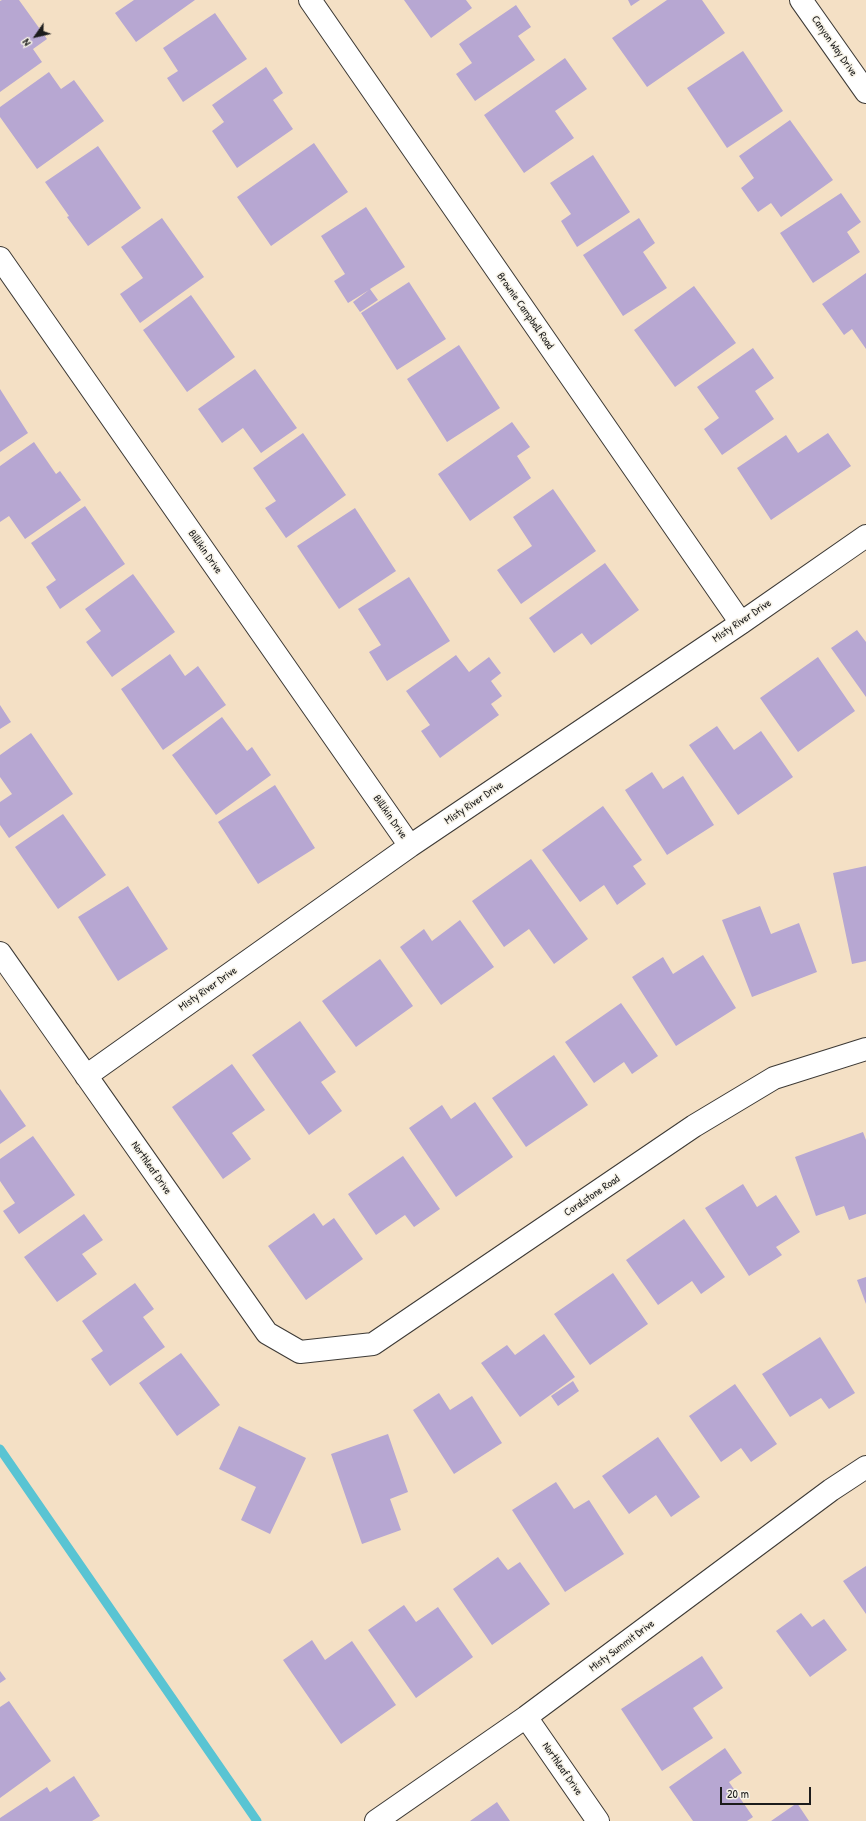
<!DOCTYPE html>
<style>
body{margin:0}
#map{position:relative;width:866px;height:1821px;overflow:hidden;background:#f4e0c5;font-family:"Patrick Hand",sans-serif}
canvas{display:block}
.north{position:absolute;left:16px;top:16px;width:40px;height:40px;-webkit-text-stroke:3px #f7f3e8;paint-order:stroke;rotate:236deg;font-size:11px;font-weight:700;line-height:16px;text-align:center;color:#1c1c1c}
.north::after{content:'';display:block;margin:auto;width:14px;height:18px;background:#1c1c1c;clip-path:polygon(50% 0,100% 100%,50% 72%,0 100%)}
.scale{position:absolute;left:720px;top:1787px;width:91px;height:18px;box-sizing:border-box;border:2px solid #1c1c1c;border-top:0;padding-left:5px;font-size:12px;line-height:14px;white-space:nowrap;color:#1c1c1c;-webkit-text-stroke:3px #f7f3e8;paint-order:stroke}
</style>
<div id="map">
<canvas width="866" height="1821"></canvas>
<div class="north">N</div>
<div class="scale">20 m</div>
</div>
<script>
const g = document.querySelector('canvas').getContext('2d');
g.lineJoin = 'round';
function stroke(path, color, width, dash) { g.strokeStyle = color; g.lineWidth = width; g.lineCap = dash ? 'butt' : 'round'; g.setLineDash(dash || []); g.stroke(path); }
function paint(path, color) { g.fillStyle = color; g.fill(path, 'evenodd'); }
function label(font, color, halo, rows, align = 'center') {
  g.font = font + ' "Patrick Hand",sans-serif'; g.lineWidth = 3; g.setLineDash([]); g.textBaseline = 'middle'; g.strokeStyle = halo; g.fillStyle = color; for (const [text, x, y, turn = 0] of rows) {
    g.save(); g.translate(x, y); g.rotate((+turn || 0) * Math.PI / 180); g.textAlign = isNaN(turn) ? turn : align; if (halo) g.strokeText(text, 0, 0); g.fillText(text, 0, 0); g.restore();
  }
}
stroke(new Path2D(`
 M0 1449 257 1821`), '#59c4d3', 9);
paint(new Path2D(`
 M2 0H19L47 39 33 49 42 62 0 92V1Z
 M134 0H195L136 42 115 13Z
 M404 0H466L472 8 431 38Z
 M628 0H640L631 6Z
 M667 0H702L725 33 647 87 612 38Z
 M516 5 531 27 518 36 535 60 475 101 456 74 472 63 459 44Z
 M215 13 247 59 183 102 167 78 178 71 163 48Z
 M743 51 783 111 727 148 687 88Z
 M565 58 587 89 555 111 574 138 524 173 484 115Z
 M266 67 283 93 273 100 293 129 237 168 212 131 224 122 212 105Z
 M49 72 61 89 74 80 104 121 37 169 0 117V107Z
 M790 120 833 180 781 217 771 203 758 212 741 188 754 178 739 156Z
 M314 143 348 192 271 246 237 197Z
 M98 146 141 208 88 246 67 217 69 216 45 182Z
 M593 155 630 212 577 247 561 221 571 214 550 183Z
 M841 193 861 222 847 232 860 252 813 283 780 233Z
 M366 207 405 267 370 289 378 300 360 312 353 302 369 290 348 303 334 281 345 274 321 236Z
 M162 218 204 277 140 323 120 294 143 278 121 247Z
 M639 218 655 243 643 252 667 288 623 316 583 255Z
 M866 273V349L852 329 844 335 822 304Z
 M409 282 446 339 397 370 361 313Z
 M694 286 736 343 675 387 634 330Z
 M191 295 235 357 187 392 143 330Z
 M459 345 500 408 447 442 407 379Z
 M753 348 774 378 755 391 774 419 722 455 704 429 719 418 697 387Z
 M255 369 297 428 261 453 243 428 222 443 198 409Z
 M0 389 28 433 0 452Z
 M512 422 530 447 517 456 531 478 470 521 438 474Z
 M303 433 346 495 286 538 265 508 276 501 253 468Z
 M828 433 851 466 771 520 737 468 786 435 798 453Z
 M34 442 56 474 60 471 81 500 25 539 9 516 0 522V466Z
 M553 489 596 551 521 604 497 570 532 546 513 517Z
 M85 506 125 564 60 609 46 587 56 580 31 543Z
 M355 508 396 571 339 609 297 546Z
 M605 563 639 610 591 645 582 633 554 653 529 618Z
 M133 574 175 632 112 677 86 642 101 631 85 609Z
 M409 577 450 641 387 681 369 652 381 645 358 609Z
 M857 630 866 642V697L831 648Z
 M170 654 185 676 198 666 226 705 163 750 121 689Z
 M456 655 469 672 489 657 501 673 491 681 502 696 491 704 499 715 440 758 421 731 430 725 406 691Z
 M818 657 855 711 798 752 760 698Z
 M0 705 11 722 0 729Z
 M222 717 247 751 252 747 271 775 216 815 172 755Z
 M717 726 734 750 761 731 793 777 738 815 689 745Z
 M31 733 73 794 9 838 0 825V802L12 794 0 777V755Z
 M652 772 663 789 683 776 714 825 667 855 625 790Z
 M275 785 315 848 258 884 218 822Z
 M603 806 642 860 633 866 646 884 617 905 604 885 580 902 542 850Z
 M63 814 106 875 58 909 15 847Z
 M531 859 588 939 554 964 529 929 504 947 472 901Z
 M866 866V961L852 964 833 873Z
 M128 886 168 949 118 981 78 917Z
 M760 906 771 934 799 923 817 972 752 997 722 920Z
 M460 920 494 967 441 1005 400 947 424 929 432 941Z
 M703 955 736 1008 676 1046 632 977 663 957 673 974Z
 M380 959 413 1006 356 1047 322 1001Z
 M621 1003 658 1056 632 1074 624 1062 594 1083 565 1042Z
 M300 1021 336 1072 321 1082 342 1111 309 1135 252 1055Z
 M554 1055 588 1105 526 1147 492 1098Z
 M232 1064 265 1110 232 1133 251 1159 223 1179 172 1107Z
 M0 1089 26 1126 0 1144Z
 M475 1102 513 1157 456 1197 409 1128 442 1105 451 1119Z
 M863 1132 866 1140V1214L849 1220 844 1206 816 1216 795 1157Z
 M33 1136 75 1195 19 1234 3 1211 15 1203 0 1181V1159Z
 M403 1156 440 1209 414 1227 405 1215 376 1235 348 1194Z
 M743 1184 757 1207 776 1195 800 1232 776 1247 782 1255 749 1276 705 1208Z
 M314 1213 323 1226 334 1218 363 1259 306 1300 268 1246Z
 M84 1214 103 1240 82 1254 97 1274 57 1302 24 1257Z
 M684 1219 725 1277 701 1294 692 1281 658 1305 626 1260Z
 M613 1273 648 1324 590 1365 554 1314Z
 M866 1277V1304L857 1280Z
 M135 1283 154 1309 143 1317 165 1347 110 1386 91 1359 103 1351 82 1321Z
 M544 1334 575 1377 520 1417 481 1363 507 1345 515 1355Z
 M820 1337 855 1393 829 1409 821 1398 790 1417 762 1374Z
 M181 1353 220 1405 177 1436 139 1383Z
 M573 1381 579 1391 558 1406 551 1396Z
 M735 1384 777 1444 751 1462 741 1448 721 1462 689 1416Z
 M439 1393 450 1410 472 1396 502 1443 454 1474 413 1410Z
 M239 1426 306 1458 270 1534 241 1520 256 1487 219 1469Z
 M388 1434 408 1492 390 1499 401 1530 362 1544 331 1454Z
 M658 1437 700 1497 671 1517 656 1495 629 1514 602 1476Z
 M556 1482 574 1509 589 1500 624 1554 565 1592 512 1510Z
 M498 1557 508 1570 520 1562 550 1604 492 1645 453 1589Z
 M866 1566V1614L843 1581Z
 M404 1605 416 1622 438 1607 473 1657 416 1698 368 1630Z
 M801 1613 812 1627 824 1619 847 1650 810 1677 776 1631Z
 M312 1640 325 1660 352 1641 396 1705 341 1744 283 1660Z
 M702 1656 723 1688 693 1708 713 1738 662 1771 621 1709Z
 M0 1671 6 1679 0 1683Z
 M9 1701 51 1761 0 1798V1707Z
 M725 1748 742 1773 729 1782 753 1817 747 1821H693L669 1787Z
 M74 1776 100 1816 92 1821H0V1818L47 1787 50 1792Z
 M497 1802 510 1821H470Z
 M797 1803 809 1821H771Z`), '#b7a7d2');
const street = new Path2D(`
 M310 0 741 623
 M801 0 866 92
 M0 258 410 846
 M0 953 267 1333 300 1352 373 1344 694 1126 774 1078 866 1049
 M86 1076 410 846 741 623 866 536
 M526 1717 598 1821
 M376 1821 526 1717 831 1490 866 1467`);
stroke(street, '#3c3935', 24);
stroke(street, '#fff', 22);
label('11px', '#1c1c1c', '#f7f3e8', [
 ["Canyon Way Drive",834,46,55],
 ["Brownie Campbell Road",525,311,55],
 ["Billikin Drive",205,552,55],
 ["Misty River Drive",742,621,-34],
 ["Misty River Drive",474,803,-34],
 ["Billikin Drive",390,817,55],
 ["Misty River Drive",208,989,-35],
 ["Northleaf Drive",151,1168,55],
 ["Coralstone Road",592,1196,-34],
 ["Misty Summit Drive",622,1646,-37],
 ["Northleaf Drive",562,1769,55]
]);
</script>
